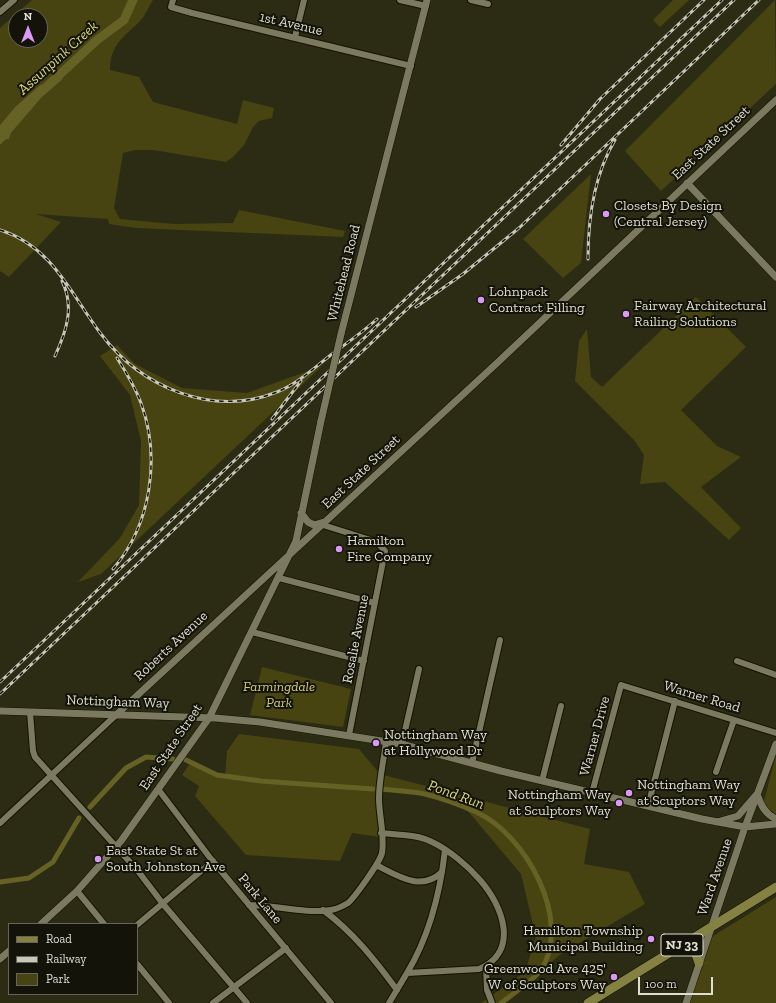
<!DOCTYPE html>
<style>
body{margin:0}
#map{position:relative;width:776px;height:1003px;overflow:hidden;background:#2c2b14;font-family:"Zilla Slab",serif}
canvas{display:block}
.legend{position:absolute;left:8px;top:923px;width:130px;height:72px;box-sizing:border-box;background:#131309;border:1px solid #656559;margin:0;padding:5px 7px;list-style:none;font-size:12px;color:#dfdfd1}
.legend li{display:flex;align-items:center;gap:8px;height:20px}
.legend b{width:20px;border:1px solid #656559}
.north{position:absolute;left:8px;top:8px;width:40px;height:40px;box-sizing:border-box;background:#131309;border:1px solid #656559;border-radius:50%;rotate:0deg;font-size:11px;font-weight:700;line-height:16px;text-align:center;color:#dfdfd1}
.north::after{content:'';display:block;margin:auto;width:14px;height:18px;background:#db99f5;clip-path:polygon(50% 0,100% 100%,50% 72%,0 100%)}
.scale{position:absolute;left:638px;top:977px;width:75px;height:18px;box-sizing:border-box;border:2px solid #dfdfd1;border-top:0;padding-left:5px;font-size:12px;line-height:14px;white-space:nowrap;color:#dfdfd1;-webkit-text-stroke:3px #131309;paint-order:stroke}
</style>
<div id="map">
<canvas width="776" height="1003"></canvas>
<ul class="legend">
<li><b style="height:5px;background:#848142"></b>Road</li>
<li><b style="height:5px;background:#c8c8b9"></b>Railway</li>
<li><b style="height:11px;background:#474411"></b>Park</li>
</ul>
<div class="north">N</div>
<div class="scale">100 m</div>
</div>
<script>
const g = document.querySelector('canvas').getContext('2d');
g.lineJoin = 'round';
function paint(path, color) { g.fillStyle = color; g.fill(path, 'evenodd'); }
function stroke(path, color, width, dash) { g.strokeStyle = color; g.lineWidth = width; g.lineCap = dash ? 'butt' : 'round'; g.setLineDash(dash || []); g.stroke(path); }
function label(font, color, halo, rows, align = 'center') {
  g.font = font + ' "Zilla Slab",serif'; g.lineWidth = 4; g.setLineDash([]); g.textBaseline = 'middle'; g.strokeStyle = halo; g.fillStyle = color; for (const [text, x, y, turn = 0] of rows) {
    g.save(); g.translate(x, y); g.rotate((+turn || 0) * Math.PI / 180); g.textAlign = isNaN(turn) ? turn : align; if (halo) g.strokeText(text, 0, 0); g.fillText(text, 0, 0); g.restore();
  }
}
paint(new Path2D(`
 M32 0H153C149 6 146 14 142 19 126 36 110 43 110 70L139 77 153 102 237 124 243 100 274 108 272 118 259 121 253 127 244 145 233 157 226 162 153 150H135L123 153 114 208 120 219 174 224 233 223 239 210 345 231 343 237 136 228 109 224 108 219 36 214 61 222 9 277 0 271V145L6 139H9L11 133 42 97 62 80 40 85 15 107 0 125V28ZM16 16H40V40H16Z
 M673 0H689L660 27 653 20Z
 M775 0 776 84 661 191 625 151Z
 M591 174 581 263 563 278 523 239Z
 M696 297 746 347 681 410 717 446 741 457 701 487 741 528 729 540 665 482 640 484 644 455 634 440 575 381 579 341 587 329 591 377 602 387Z
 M117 345 135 364 182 388 247 393 322 366 101 574 78 582 120 538 139 505 141 441 130 395 100 356Z
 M262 667 351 689 343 727 250 715Z
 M239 734 359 749 380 774 590 829 584 864 629 872 645 904 561 954 503 1003H481L525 972 536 937 521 874 467 810 420 793 378 791 380 837 352 833 340 861 246 855 195 796 199 786 182 775 191 762 225 778 227 751Z
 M776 755V815L767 808 764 801Z
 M776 897V1003H684L705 941Z`), '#474411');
paint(new Path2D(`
 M63 79 42 97 11 133 9 139H6L0 145V125L15 107 40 85Z`), '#666225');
stroke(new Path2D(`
 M186 760 217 775 261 781 373 789
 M382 789C396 791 411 791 425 794 441 798 461 805 476 812 526 834 573 921 541 970 535 979 510 996 501 1003
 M90 807 126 768 146 757 173 759
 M0 882 29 878 53 862 79 818`), '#666225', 5);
stroke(new Path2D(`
 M42 91 97 40 124 20 133 0`), '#666225', 9);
const minor = new Path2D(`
 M173 0 171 7 192 13 411 66
 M400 0 426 6
 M471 0 488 4
 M0 12 14 0
 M295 37 304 0
 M323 525 377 542 385 551 349 735
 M279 578 375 603
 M252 632 364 661
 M737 661 776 675
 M30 712 33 751 35 757 138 871 163 904 247 1003
 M402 744 419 669
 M472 763 500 640
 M716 772 734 720
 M542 781 561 706
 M158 789 211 859 331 1003
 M592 793 621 685 776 733
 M648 806 675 701
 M0 823 116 715
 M381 833C398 835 417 834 432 842 449 850 468 866 480 880 503 906 520 952 479 969L407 973 389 1003
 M376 865C398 876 421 892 442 872
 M77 891 104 924
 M249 905C276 905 304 914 331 910 337 909 343 906 348 903 355 897 380 862 382 853 385 836 379 816 379 798 379 779 384 760 386 741
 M323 910C353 932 375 960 397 990
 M137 925 213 861
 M137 964 169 1003
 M486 966 487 990 492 1003
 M407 973C430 935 440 894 445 850
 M213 1003 286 948`);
const tertiary = new Path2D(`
 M687 183 776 277
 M341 334 427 0
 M301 513 308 522 314 525 324 522
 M0 711 215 718 260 722 401 744 501 771 702 819 745 827 776 824
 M116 715 497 363 776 100
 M717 822 738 816 757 794C761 805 765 814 776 819
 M41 924 77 891 121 841 209 718 296 541 321 421
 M0 959 9 951
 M686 1003 745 827 776 744`);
const primary = new Path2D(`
 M683 945C693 948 696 952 699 963
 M588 1003 776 887`);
stroke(minor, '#151301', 8);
stroke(tertiary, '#151301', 8);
stroke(primary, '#151301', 10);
stroke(minor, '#7b7a61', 6);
stroke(tertiary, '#7b7a61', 7);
stroke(primary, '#848142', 9);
const rail = new Path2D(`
 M561 145 600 99 704 0
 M0 230C53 247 70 293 101 334 141 387 212 418 277 392 297 384 314 368 332 354 347 343 363 332 377 319
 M588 259C588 220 594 175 615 140
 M416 307 463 274 519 228 759 0
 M55 356C66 332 75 307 62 281
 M272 419 301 381
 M113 569C151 525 161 458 141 403 135 387 126 372 117 358
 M0 682 722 0
 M0 694 734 0`);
stroke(rail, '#c8c8b9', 3);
stroke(rail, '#131309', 1.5, [4.5]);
const tertiaryBridge = new Path2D(`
 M321 421 341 334`);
stroke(tertiaryBridge, '#151301', 8, []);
stroke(tertiaryBridge, '#7b7a61', 7);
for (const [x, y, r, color] of [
 [606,214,4,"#db99f5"],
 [481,300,4,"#db99f5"],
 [626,314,4,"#db99f5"],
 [339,549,4,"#db99f5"],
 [376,743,4,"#db99f5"],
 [629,793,4,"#db99f5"],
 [619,803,4,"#db99f5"],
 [98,859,4,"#db99f5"],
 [651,939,4,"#db99f5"],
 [614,977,4,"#db99f5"]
]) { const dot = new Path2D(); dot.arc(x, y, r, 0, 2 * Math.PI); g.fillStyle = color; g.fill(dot); stroke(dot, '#131309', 1.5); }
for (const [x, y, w] of [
 [682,945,42]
]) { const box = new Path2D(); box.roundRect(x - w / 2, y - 11, w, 22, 3); g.fillStyle = '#131309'; g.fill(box); stroke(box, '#dfdfd1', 1); }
label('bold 13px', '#dfdfd1', null, [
 ["NJ 33",682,945]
]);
label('14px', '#dfdfd1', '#131309', [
 ["1st Avenue",291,24,13],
 ["East State Street",711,143,-43],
 ["Whitehead Road",344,273,-76],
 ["East State Street",361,472,-43],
 ["Rosalie Avenue",356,639,-79],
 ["Roberts Avenue",171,646,-43],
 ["Warner Road",702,697,17],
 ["Nottingham Way",118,702,2],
 ["Warner Drive",595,736,-75],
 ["East State Street",171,747,-56],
 ["Ward Avenue",715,877,-71],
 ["Park Lane",260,899,50]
]);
label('14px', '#dfdfd1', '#131309', [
 ["Closets By Design",614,206],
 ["(Central Jersey)",614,222],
 ["Lohnpack",489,292],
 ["Contract Filling",489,308],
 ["Fairway Architectural",634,306],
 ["Railing Solutions",634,322],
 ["Hamilton",347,541],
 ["Fire Company",347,557],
 ["Nottingham Way",384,735],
 ["at Hollywood Dr",384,751],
 ["Nottingham Way",637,785],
 ["at Scuptors Way",637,801],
 ["Nottingham Way",611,795,"right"],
 ["at Sculptors Way",611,811,"right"],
 ["East State St at",106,851],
 ["South Johnston Ave",106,867],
 ["Hamilton Township",643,931,"right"],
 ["Municipal Building",643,947,"right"],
 ["Greenwood Ave 425'",606,969,"right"],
 ["W of Sculptors Way",606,985,"right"]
], 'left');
label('italic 14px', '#d2cd74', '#131309', [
 ["Farmingdale",279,687],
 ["Park",279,703]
]);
label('italic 15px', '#dbd77d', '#131309', [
 ["Assunpink Creek",58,58,-42],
 ["Pond Run",456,795,20]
]);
</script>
